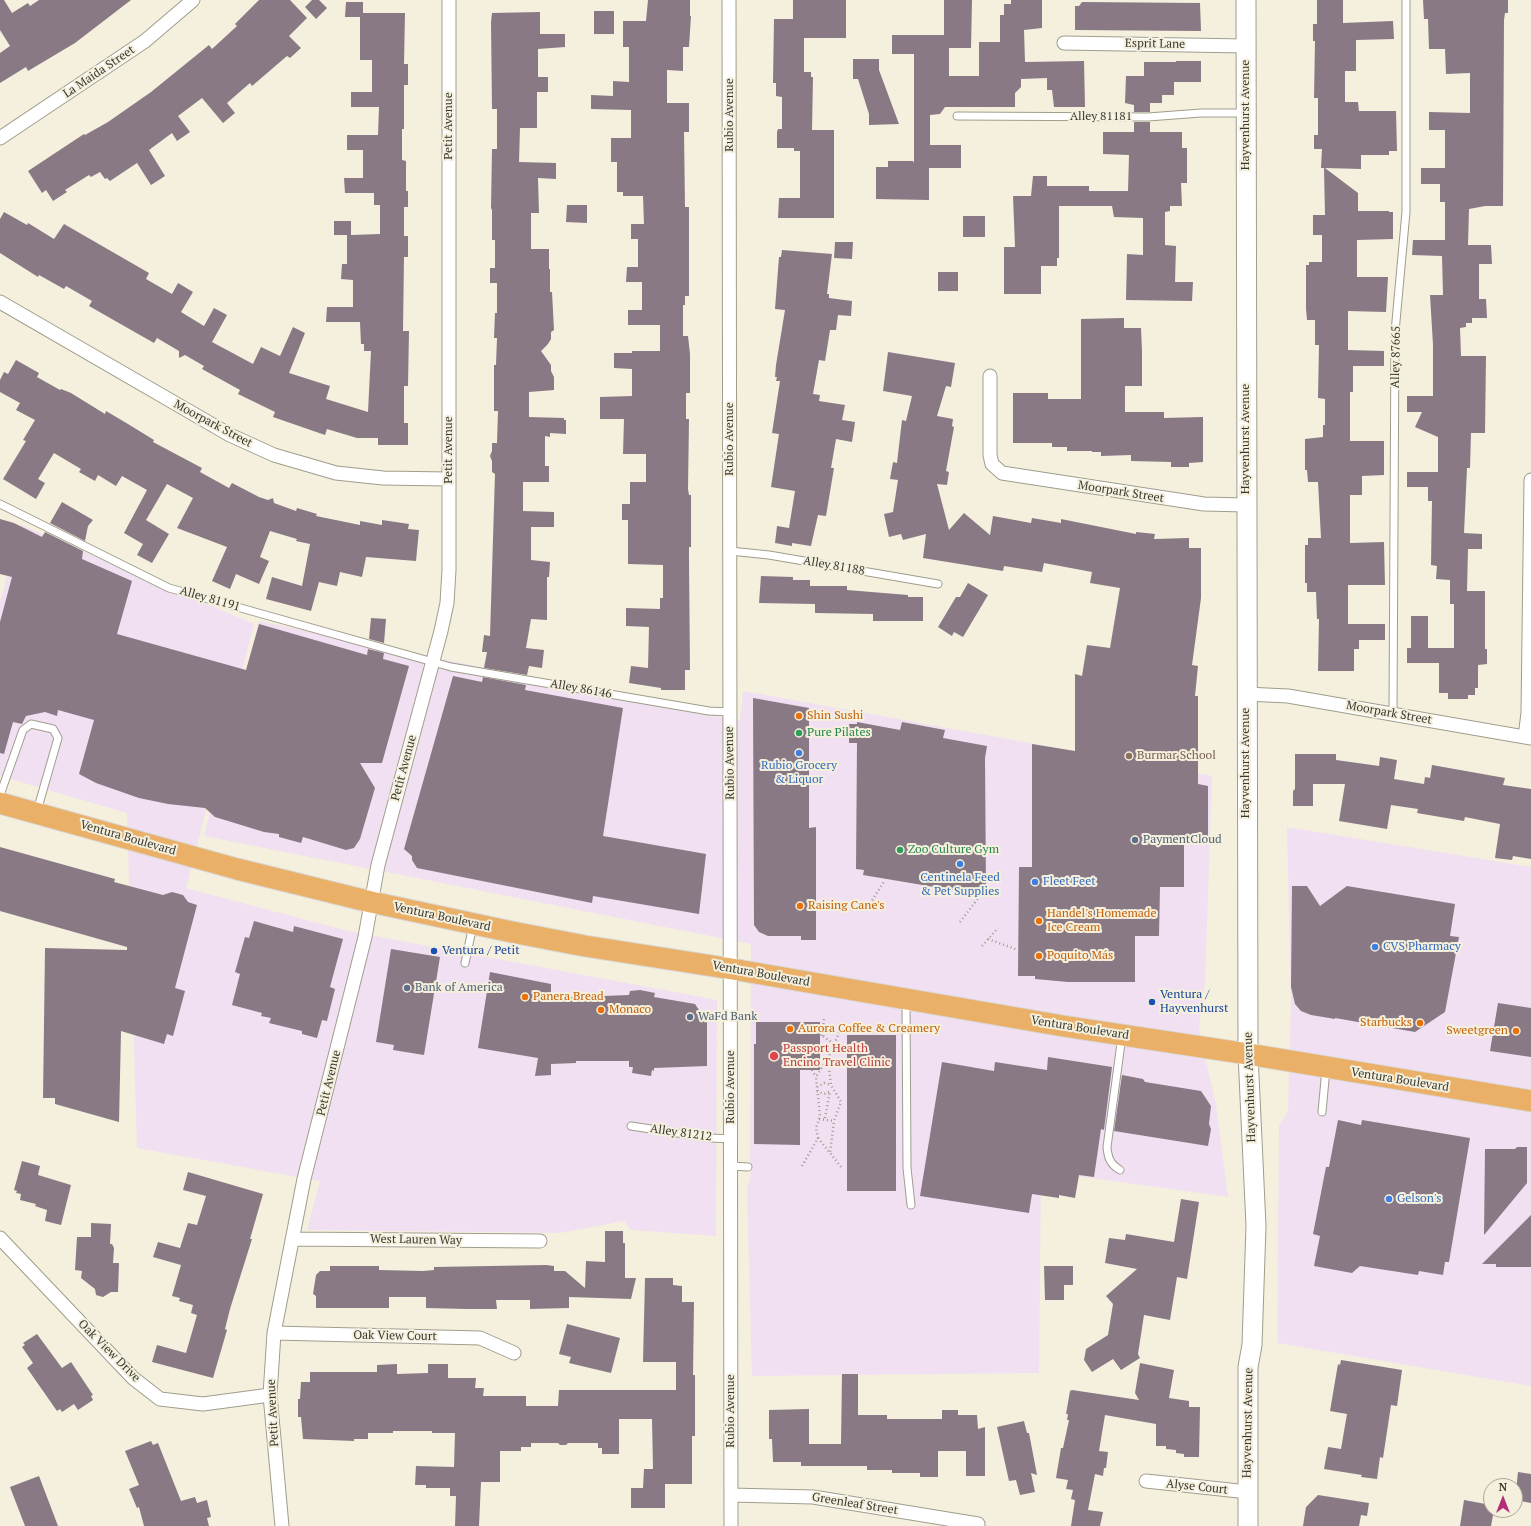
<!DOCTYPE html>
<meta charset="utf-8">
<style>
body{margin:0}
#map{position:relative;width:1531px;height:1526px;overflow:hidden;background:#f4f0dd;font-family:"PT Serif",serif}
canvas{display:block}
.north{position:absolute;left:1483px;top:1478px;width:40px;height:40px;box-sizing:border-box;background:#f4f0dd;border:1px solid #aaa798;border-radius:50%;rotate:0deg;font-size:11px;font-weight:700;line-height:16px;text-align:center;color:#3a3931}
.north::after{content:'';display:block;margin:auto;width:14px;height:18px;background:#b22f78;clip-path:polygon(50% 0,100% 100%,50% 72%,0 100%)}
</style>
<div id="map">
<canvas width="1531" height="1526"></canvas>
<div class="north">N</div>
</div>
<script>
const g = document.querySelector('canvas').getContext('2d');
g.lineJoin = 'round';
function paint(path, color) { g.fillStyle = color; g.fill(path, 'evenodd'); }
function stroke(path, color, width, dash) { g.strokeStyle = color; g.lineWidth = width; g.lineCap = dash ? 'butt' : 'round'; g.setLineDash(dash || []); g.stroke(path); }
function label(font, color, halo, rows, align = 'center') {
  g.font = font + ' "PT Serif",serif'; g.lineWidth = 4; g.setLineDash([]); g.textBaseline = 'middle'; g.strokeStyle = halo; g.fillStyle = color; for (const [text, x, y, turn = 0] of rows) {
    g.save(); g.translate(x, y); g.rotate((+turn || 0) * Math.PI / 180); g.textAlign = isNaN(turn) ? turn : align; if (halo) g.strokeText(text, 0, 0); g.fillText(text, 0, 0); g.restore();
  }
}
paint(new Path2D(`
 M21 525 254 624 186 888 348 931 717 1000 716 1236 631 1230 624 1221 560 1233 307 1230 320 1181 137 1148 127 813 0 776V602Z
 M259 621 740 721 743 691 1212 776 1205 981 1199 1030 1216 1105 1228 1197 1041 1171 1039 1373 752 1376 747 1188 750 1178 751 944 204 836Z
 M1287 827 1531 867V1386L1277 1343 1279 1125 1288 1111 1291 1002Z`), '#f0e0f2');
paint(new Path2D(`
 M0 0H4L12 13 28 3 30 6 39 0H131L75 43 28 71 26 67 0 83V53L10 46 0 30Z
 M259 0H290L307 18 289 36 301 48 290 58 287 56 252 86 250 83 227 103 235 113 223 123 202 98 178 116 190 132 177 141 172 133 149 150 165 176 151 185 137 163 110 181 107 178 105 179 100 172 91 177 89 175 65 190 67 192 53 201 46 190 42 193 28 171 84 134 85 135 108 122 151 92 209 45 212 49 237 26 235 24Z
 M312 0H319L327 8 316 19 305 7Z
 M648 0H690V16H691L689 47H683V71L667 70V103H689V132H684L685 207H689V296H685V305H683V336H688L690 354V393H686V419H689L688 489 689 495H691V547H689V562L690 670H685V690H661V688L629 683 631 666 648 668 649 627 626 626V608L660 609V598H663V565L628 564V520H622V504H630V482H646V454H623L624 419H600V397L632 396V369L614 368V353H632V351H660V325H628V310H642V282H626L627 267H638V239H631V224H644L643 196H623V192H617V162H611V138H631V110L591 109V95L613 96V81L629 82V47H623V21H646Z
 M793 0H846V38H804V72H811V77H813L812 130H834V218H778L779 198H800V151H794V148H777V132L778 129H782V97L776 96V83H773L774 19H793Z
 M944 0H972L971 48H949V76H979V42H1000V15H1004V4H1011V0H1042V28L1024 30 1025 62 1084 61 1085 107H1054L1052 90H1047V78L1021 79V87L1015 93V107H945L940 114 930 115V145H961V168H929V200L876 199V167H888V161H913L914 163V54H892V35H944Z
 M1317 0H1343V23L1393 21 1394 39 1356 40V71H1345V102H1358L1359 111H1396L1397 151H1389V155H1361V169L1325 168 1358 193V211H1389V212H1393V239L1357 240V277H1388L1386 312 1348 311V350L1384 351V366H1353V392H1350V441H1384V475L1362 476V495H1350V543L1384 542 1385 585H1348V624H1385V640H1359V649H1354V671H1318L1319 619H1317L1316 592H1307V583H1305V545H1308V538H1321L1318 482H1308L1307 470H1305V439L1323 437V425H1325V399L1318 398 1319 345H1315V320H1307L1306 309V265H1309V262H1322V235H1313V215H1325L1324 168H1321L1322 149H1314V135H1318V98H1314L1315 41H1313V24H1317Z
 M1423 0H1508V13H1505L1504 20 1503 206H1485L1469 209 1468 245H1491L1492 264H1479V299H1486L1487 318H1472V323H1466V327L1460 328 1461 356H1486L1485 433H1471L1470 468H1467L1464 533 1482 534V549H1468L1467 591H1485V649H1487V664L1478 665V688H1475V695H1468V699H1448V693H1439V663H1407V648H1411V616H1428V648H1454V604H1450V580L1436 579 1437 566 1431 565 1432 501H1428V487H1407V472H1438V437L1415 427 1422 412H1407V396H1433V345L1430 295H1443L1442 256 1412 255 1413 240H1445V202H1440V184H1421V168H1445V130H1429V112L1470 113V73L1446 74 1445 49H1429L1428 19H1424Z
 M346 2H363V13H405L404 64H408V85H404V129H402V160L406 161V191H408V207H404V236H408V257H404L403 331H409L408 386H404V423H408V445H378V438H357L327 429 325 435 273 417 275 412 238 394 240 390 202 369 204 366 185 355 179 358V351L157 338 154 343 89 306 92 301 66 286 64 289 39 275 38 277 0 253V219L4 212 27 225 28 223 54 239 64 224 149 273 146 279 172 294 178 283 193 292 181 312 204 326 214 308 227 315 212 342 253 364 261 347 280 356 293 327 305 333 289 373 330 386 326 399 368 412 371 351H364V344H361L360 322H326L327 307H353V280L341 279 342 264H347V235H334V221H351V235L380 234V205H374V193H345L344 178H363V150H347V135H378L379 107H351V92H372V60H360V17H345Z
 M1082 2 1200 3 1201 31 1075 30V6H1079Z
 M594 11H614V34H594Z
 M540 12V34H565V47L538 49V77H548V92H537V128H520L519 162 556 163V179L538 178 539 213H531V249H549V269H550V292H552L554 330 551 332V339L548 344 541 351 551 365V371L554 377V390L529 392V417L564 418V420H566V434L550 433V437L545 436V466H549V482H523V511L554 512V527H531V560L550 562 549 577H547V620L531 619 526 648 544 650 542 668 529 666 527 675 484 668 487 652H482L484 635 490 636 495 474 492 472V461L490 456 492 451V443H497L498 411H494V365H496L497 338H494L495 313H497V283H490V268H495V240H492V210L491 208 492 149H497V109H492L491 22 492 13Z
 M853 59H879V70L899 124 869 125V114L858 79H853Z
 M1176 61H1201V82H1174V95H1162V103H1150V112H1134V105L1125 103 1126 76H1144V62H1176Z
 M1134 122H1150V132H1182V148H1187V183H1181L1182 206H1170V211L1165 212V245L1176 246 1175 282H1193L1192 301 1126 300 1127 254 1143 255V218L1114 217 1112 206H1059V258H1057V266H1041V294H1004V247H1015L1013 196H1031L1033 176H1047V186H1089V191H1128L1129 155 1103 154V132H1134Z
 M567 205H587V223L566 222Z
 M963 216H985V237H963Z
 M835 242H853L852 259 834 258Z
 M782 250 832 254 827 294H829V298L852 301 851 316 838 315 836 330H830L825 361 819 360 813 394 820 395 819 401 845 405 842 420 855 422 852 442 836 439 831 468H834L826 516 818 515 811 546 792 543V546L775 543 777 526 789 528 795 491 771 487 779 434 772 433 780 381H776L777 377H775L776 365 785 310 775 309 779 257H781Z
 M938 272H958V291H938Z
 M1124 318V328H1141L1142 351V386H1125V412H1164V418L1203 417V462L1189 463V467H1171V462L1131 461V455L1101 456V452H1092V451H1067V447H1052V443H1013V393H1048V399H1081V319Z
 M888 352 955 363 951 387 946 386 937 416 953 419 952 426 954 427 946 471 949 472 947 485 937 484 949 530 964 513 990 535 993 516 1031 523 1032 518 1061 523V519L1136 534V532L1155 534 1154 539 1189 538V548H1201V598L1192 665 1198 666 1195 696H1198V784L1208 786V838H1184V887H1160L1159 936H1135V982H1068L1035 979V976H1018L1019 867H1032V744L1075 751V674L1082 676 1087 645 1110 648 1120 588 1090 583 1092 572 1044 563 1042 572 1004 566 1003 571 923 558 926 534 903 540 901 534 889 537 884 514 893 512 898 480 890 479 893 462 897 463 902 420 906 421 912 396 883 391Z
 M16 360 39 373 37 377 60 390 61 389 71 393 105 414 106 411 128 424 154 440 153 442 202 468 200 472 229 488 232 483 259 497 268 500 273 498 274 503 296 511 297 508 317 514 316 516 360 525V521L382 525V520L409 524 408 529 419 530 416 561 366 557 362 577 340 572 337 586 319 582 311 611 266 599 272 577 302 586 310 544 296 541 297 539 270 531 260 557 269 561 259 584 236 574 230 589 212 581 227 547 177 528 193 498 167 484 146 520 169 534 152 563 137 555 143 544 124 533 147 490 122 476 116 486 98 475 95 481 79 472 81 469 54 453 38 479 45 483 36 499 3 479 26 441 23 440 35 420 16 410 20 403 0 392V380L4 372 8 374Z
 M62 502 93 520 88 526 85 541 50 523Z
 M0 519 14 523 42 537 45 532 83 551 82 559 132 581 117 634 246 670 259 624 367 655 368 649 384 653 383 659 409 666 382 763H360L375 788 360 839 354 848 346 850 303 837 301 843 279 837V834L264 832 215 817 205 808 168 804 139 798 96 783 79 774 94 720 58 710 57 716 45 712 26 716 22 724 13 722 4 754 0 753V622L12 577 0 574Z
 M761 576 793 577V580H810V586H847V590L908 595V597H923V621H873V614L815 613V604L759 603Z
 M968 583 988 595 963 637 954 632 952 636 938 627 956 597H960Z
 M371 618 386 619 384 643 369 639Z
 M453 676 482 682 483 677 526 685 525 690 623 708 603 836 706 854 699 914 593 896 592 903 417 868 412 860V856L404 849Z
 M753 698 809 708V828L816 827V940H801V936H768L759 932 754 925Z
 M857 722 900 730 902 722 945 730 943 738 987 746 985 758 986 891 977 889 976 894 863 875 864 870 856 869 857 743H849V724H857Z
 M1295 754H1336V760L1379 766 1380 757 1397 760 1394 779 1424 784 1425 777 1430 778 1432 765 1505 778 1503 785 1531 789V859L1513 856 1512 860 1495 858 1500 824 1465 817 1464 821 1417 813 1418 809 1391 805 1387 829 1339 821 1345 784H1313V806H1293V791L1295 789Z
 M0 847 115 879 114 882 163 895 172 892 183 895 188 902 197 905 175 988 185 991 173 1036 167 1034 164 1044 121 1031 119 1122 55 1104V1098H43L45 948 127 950V947L0 911Z
 M1292 886H1307L1320 906 1347 886 1455 904 1450 936 1459 937 1445 1012 1415 1032 1335 1018V1019L1311 1015 1301 1011 1295 1004 1291 987Z
 M254 921 293 932 294 926 343 939 330 987 335 989 327 1021 322 1020 317 1038 302 1034V1031L269 1023 271 1018 261 1016 262 1013 232 1005 240 974 235 972 245 937 249 938Z
 M391 949 440 957 424 1055 393 1050 394 1045 376 1042Z
 M490 972 551 984V998L629 995 630 991 640 990 655 993 654 997 695 1004 703 1016H707V1066L654 1068V1071L652 1070 651 1076 632 1073 633 1067H629V1061H576V1063L551 1064V1075L535 1076 538 1058 478 1048Z
 M1498 1003 1531 1008V1057L1490 1051Z
 M756 1022H820V1070H800V1145L754 1144V1044H756Z
 M847 1035H896V1191H847Z
 M1048 1057 1112 1067 1104 1130 1101 1129 1094 1177 1079 1175 1075 1198 1059 1195V1198L1032 1194 1029 1213 920 1196 942 1062 994 1071 995 1062 1047 1070Z
 M1122 1075 1143 1079 1145 1082 1201 1091 1211 1106 1209 1124 1211 1129 1208 1146 1114 1131Z
 M1338 1120 1361 1125 1362 1120 1470 1138 1449 1262H1445L1443 1275 1419 1271 1418 1275 1360 1266 1352 1273 1314 1266 1320 1236 1313 1234 1326 1167H1329Z
 M1517 1147H1527V1183L1484 1235 1485 1149H1515Z
 M22 1161 40 1166 38 1175 71 1185 61 1225 45 1221 47 1210 35 1206 36 1204 20 1200 21 1194 16 1193 17 1191 14 1190Z
 M188 1172 263 1194 250 1239H252L230 1309 225 1329 227 1330 213 1378 152 1362 157 1345 186 1353 197 1315 191 1313 193 1305 179 1301 180 1298 172 1296 181 1265 153 1257 158 1242 180 1248 188 1223 197 1225 206 1196 183 1190Z
 M1181 1199 1199 1202 1187 1279 1177 1277 1170 1320 1144 1315 1138 1354 1140 1358 1121 1370 1113 1359 1092 1372 1084 1360 1086 1349 1108 1335 1113 1304 1106 1296 1137 1269 1105 1263 1109 1238 1125 1240 1126 1234 1174 1242Z
 M1531 1215V1267H1496V1264H1482Z
 M91 1223 111 1224 110 1244H112L114 1248 113 1263H119L118 1292H111L103 1297 96 1295 95 1289 81 1278 82 1271 75 1270 77 1237H91Z
 M605 1231H623V1243H625V1278H636L631 1299 569 1297V1308L530 1309V1300H496L497 1309H467L426 1308V1297H389V1308H316V1296L313 1294 316 1275 320 1271H330V1266H379V1270L423 1271 434 1270V1267L546 1265 554 1266V1271H565L585 1288 586 1261 605 1262Z
 M1044 1266H1073V1285H1064V1300H1045Z
 M645 1278H673V1285L682 1286V1302H694L693 1375H695V1436H692V1484H665V1508H631V1488H643L644 1469H653L652 1419H619V1454H602V1448H598V1443H568L566 1445H560L558 1443H531V1447H521V1451H500V1482H481L479 1526H455L456 1496H450V1488H426V1485H415L416 1466 454 1467 455 1433H432V1431H393V1433H368V1439H354V1441L303 1439 301 1417H298V1399H300L301 1382H310V1372H377V1365L397 1364V1374L428 1373V1364H448V1378H476L475 1388H484L483 1396H526V1406H558L559 1390H676V1362H643Z
 M567 1324 620 1338 611 1373 569 1363 571 1357 559 1354Z
 M37 1334 62 1368 71 1362 93 1395 91 1396 93 1400 78 1410 74 1404 62 1412 60 1409 57 1411 27 1368 33 1363 22 1347 25 1345 23 1343Z
 M1341 1360 1402 1370 1397 1406 1391 1405 1383 1458 1380 1457 1377 1479 1361 1477 1362 1475 1324 1469 1328 1447 1341 1449 1347 1414 1330 1411 1338 1364 1340 1365Z
 M1140 1363 1174 1370 1169 1398 1189 1401V1407H1200L1199 1457H1184V1454L1176 1453V1450L1166 1449V1446H1156V1424L1105 1415 1099 1451 1108 1452 1106 1468H1104L1103 1476 1095 1474 1088 1510 1103 1512 1100 1526H1071L1075 1500 1071 1499 1073 1490 1066 1489 1068 1480 1056 1478 1061 1448H1063L1069 1420H1067L1068 1414H1066L1070 1391 1072 1390 1139 1400 1135 1393Z
 M842 1374H858V1415H887V1419H942V1410H958V1415H977L978 1429 985 1427V1476H966V1451H938V1477H920V1473H892V1470H867V1466H801V1462H773L772 1439H769V1410L809 1409V1444H841Z
 M1024 1421 1027 1433H1029L1037 1475 1031 1473 1035 1492 1020 1495 1016 1480 1009 1481 997 1427Z
 M151 1441 153 1445 158 1443 181 1501 195 1497 197 1503 207 1500 211 1517 207 1518 209 1526H144L139 1507 137 1508 129 1489 139 1485 125 1451Z
 M1518 1472 1531 1474V1503L1515 1500Z
 M39 1476 58 1526H25L10 1487Z
 M1318 1495 1369 1503 1367 1516 1361 1515 1359 1526H1303L1306 1507Z
 M1464 1500 1491 1505V1510H1494L1491 1526H1460Z`), '#887985');
const service = new Path2D(`
 M957 116 1148 117 1201 113H1245
 M0 504 169 588 180 591 451 667 709 711 730 712
 M730 551 769 555 938 584
 M1393 714 1395 332 1406 212V0
 M0 795 23 730 31 724 53 729 58 738 37 811
 M465 963 473 925
 M906 1001 907 1168 911 1205
 M1322 1112 1326 1069
 M631 1126 711 1138 731 1139
 M732 1166 748 1167
 M1120 1170C1110 1164 1108 1158 1107 1147L1122 1036`);
const minor = new Path2D(`
 M729 0 731 1526
 M1064 43 1246 46
 M0 138 145 41 193 0
 M0 302 230 435 274 455 336 473 383 478 448 479
 M990 376V455L992 464 1002 473 1204 504 1246 505
 M1246 694 1288 696 1531 738
 M1525 737 1528 713 1531 480
 M0 1238 133 1378 160 1399 203 1404 270 1395
 M292 1239 540 1241
 M274 1333 480 1338 514 1353
 M1146 1481 1248 1492
 M731 1495 813 1497 978 1524
 M282 1526 270 1395 274 1333 304 1179 365 937 378 865 441 631 447 603 449 570V0`);
const secondary = new Path2D(`
 M1246 0 1248 1054 1256 1226 1252 1345 1248 1367V1526`);
const primary = new Path2D(`
 M0 803 237 869 371 902 512 932 585 946 732 969 1063 1026 1248 1054 1531 1101`);
stroke(service, '#a09d8c', 9);
stroke(minor, '#a09d8c', 15);
stroke(secondary, '#a09d8c', 21);
stroke(primary, '#d8d7d6', 23);
stroke(new Path2D(`
 M868 907 885 880
 M960 922 979 897
 M988 939 1018 950
 M982 946 998 928
 M820 1034 834 1044 847 1048
 M822 1036 824 1019
 M828 1059 831 1085 841 1102 834 1121 830 1153
 M812 1070 816 1077
 M817 1087 824 1083 831 1085
 M817 1091 824 1094 831 1091
 M825 1118 830 1091
 M819 1119 834 1121
 M818 1138 842 1168
 M802 1166 818 1138 816 1128 820 1116 816 1077 828 1058 844 1022`), '#a09d8f', 2.5, [1, 3]);
stroke(service, '#fff', 7);
stroke(minor, '#fff', 13);
stroke(secondary, '#fff', 19);
stroke(primary, '#ebb068', 21);
for (const [x, y, r, color] of [
 [799,716,4,"#e8710a"],
 [799,733,4,"#2e9e5b"],
 [799,753,4,"#3f7fe0"],
 [1129,756,4,"#8d6e63"],
 [1135,840,4,"#5c6f8a"],
 [900,850,4,"#2e9e5b"],
 [960,864,4,"#3f7fe0"],
 [1035,882,4,"#3f7fe0"],
 [800,906,4,"#e8710a"],
 [1039,921,4,"#e8710a"],
 [1375,947,4,"#3f7fe0"],
 [434,951,4,"#1a4fb4"],
 [1039,956,4,"#e8710a"],
 [407,988,4,"#5c6f8a"],
 [525,997,4,"#e8710a"],
 [1152,1002,4,"#1a4fb4"],
 [601,1010,4,"#e8710a"],
 [690,1017,4,"#5c6f8a"],
 [1420,1023,4,"#e8710a"],
 [790,1029,4,"#e8710a"],
 [1516,1031,4,"#e8710a"],
 [774,1056,5,"#e0444e"],
 [1389,1199,4,"#3f7fe0"]
]) { const dot = new Path2D(); dot.arc(x, y, r, 0, 2 * Math.PI); g.fillStyle = color; g.fill(dot); stroke(dot, '#f4f0dd', 1.5); }
label('12px', '#3a3931', '#f4f0dd', [
 ["Esprit Lane",1155,44,1],
 ["La Maida Street",99,72,-34],
 ["Rubio Avenue",730,115,-90],
 ["Hayvenhurst Avenue",1246,115,-90],
 ["Alley 81181",1101,117],
 ["Petit Avenue",449,126,-90],
 ["Alley 87665",1396,357,-89],
 ["Moorpark Street",213,424,28],
 ["Rubio Avenue",730,439,-90],
 ["Hayvenhurst Avenue",1246,439,-90],
 ["Petit Avenue",449,450,-90],
 ["Moorpark Street",1121,492,9],
 ["Alley 81188",834,566,10],
 ["Alley 81191",210,599,16],
 ["Alley 86146",581,689,10],
 ["Moorpark Street",1389,713,10],
 ["Rubio Avenue",730,763,-91],
 ["Hayvenhurst Avenue",1246,763,-90],
 ["Petit Avenue",404,768,-75],
 ["Ventura Boulevard",128,838,16],
 ["Ventura Boulevard",442,917,12],
 ["Ventura Boulevard",761,974,10],
 ["Ventura Boulevard",1080,1028,9],
 ["Ventura Boulevard",1400,1080,9],
 ["Petit Avenue",329,1083,-76],
 ["Rubio Avenue",731,1087,-90],
 ["Hayvenhurst Avenue",1250,1087,-92],
 ["Alley 81212",681,1133,8],
 ["West Lauren Way",416,1240,1],
 ["Oak View Court",395,1336,1],
 ["Oak View Drive",109,1351,45],
 ["Rubio Avenue",731,1411,-90],
 ["Petit Avenue",273,1413,-93],
 ["Hayvenhurst Avenue",1248,1423,-89],
 ["Alyse Court",1197,1487,6],
 ["Greenleaf Street",855,1504,9]
]);
label('12px', '#c56008', '#f4f0dd', [
 ["Shin Sushi",807,716],
 ["Raising Cane's",808,906],
 ["Handel's Homemade",1047,914],
 ["Ice Cream",1047,928],
 ["Poquito Más",1047,956],
 ["Panera Bread",533,997],
 ["Monaco",609,1010],
 ["Starbucks",1412,1023,"right"],
 ["Aurora Coffee & Creamery",798,1029],
 ["Sweetgreen",1508,1031,"right"]
], 'left');
label('12px', '#27864d', '#f4f0dd', [
 ["Pure Pilates",807,733],
 ["Zoo Culture Gym",908,850]
], 'left');
label('12px', '#785e54', '#f4f0dd', [
 ["Burmar School",1137,756]
], 'left');
label('12px', '#366cbe', '#f4f0dd', [
 ["Rubio Grocery",799,766,"center"],
 ["& Liquor",799,780,"center"],
 ["Centinela Feed",960,878,"center"],
 ["& Pet Supplies",960,892,"center"],
 ["Fleet Feet",1043,882],
 ["CVS Pharmacy",1383,947],
 ["Gelson's",1397,1199]
], 'left');
label('12px', '#4e5e75', '#f4f0dd', [
 ["PaymentCloud",1143,840],
 ["Bank of America",415,988],
 ["WaFd Bank",698,1017]
], 'left');
label('12px', '#164399', '#f4f0dd', [
 ["Ventura / Petit",442,951],
 ["Ventura /",1160,995],
 ["Hayvenhurst",1160,1009]
], 'left');
label('12px', '#be3a42', '#f4f0dd', [
 ["Passport Health",783,1049],
 ["Encino Travel Clinic",783,1063]
], 'left');
</script>
